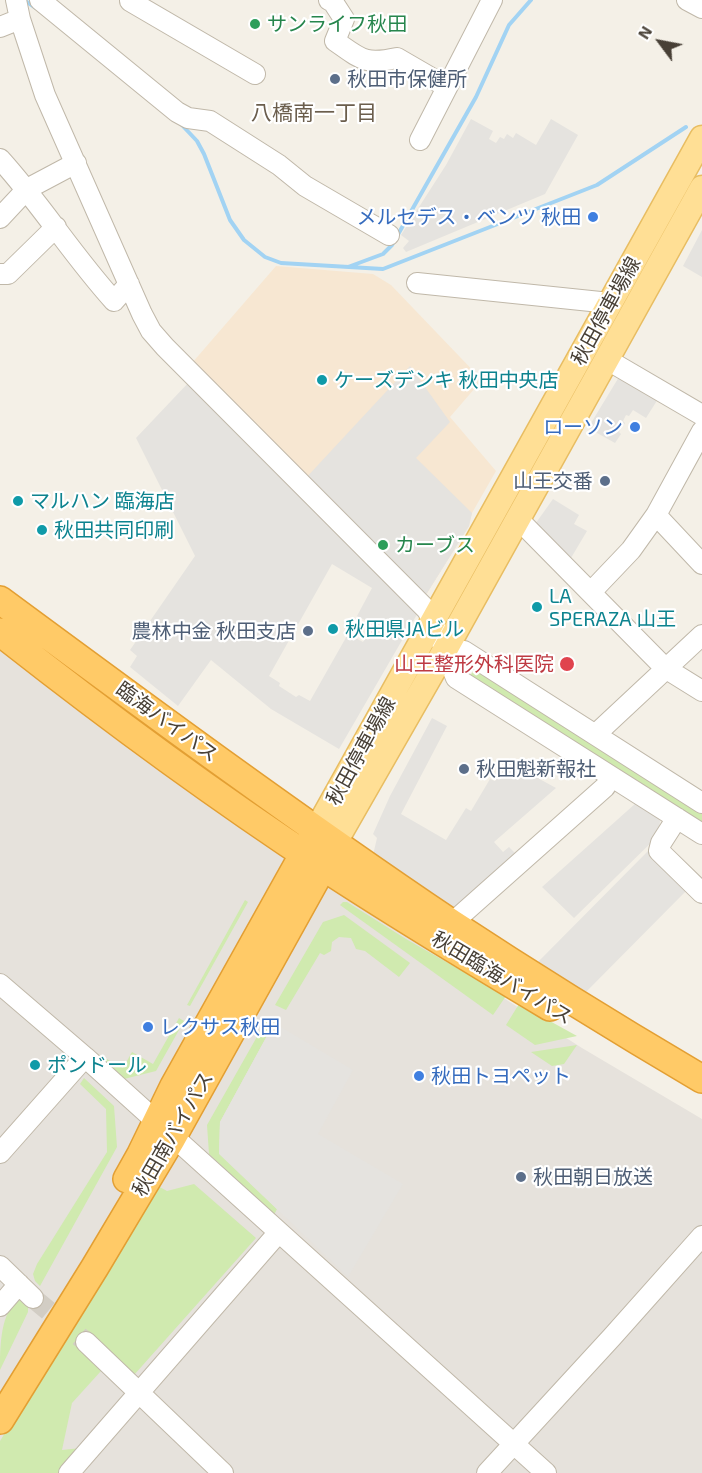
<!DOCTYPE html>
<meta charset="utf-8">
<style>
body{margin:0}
#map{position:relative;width:702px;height:1473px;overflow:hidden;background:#f4f0e7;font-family:"Exo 2",sans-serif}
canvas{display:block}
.north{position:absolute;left:630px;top:12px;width:60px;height:60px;-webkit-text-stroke:4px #fff;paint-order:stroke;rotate:302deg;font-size:16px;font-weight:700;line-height:24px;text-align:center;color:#484036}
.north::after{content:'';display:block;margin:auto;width:21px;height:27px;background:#484036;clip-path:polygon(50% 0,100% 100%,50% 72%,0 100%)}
</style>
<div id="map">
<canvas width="702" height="1473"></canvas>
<div class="north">N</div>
</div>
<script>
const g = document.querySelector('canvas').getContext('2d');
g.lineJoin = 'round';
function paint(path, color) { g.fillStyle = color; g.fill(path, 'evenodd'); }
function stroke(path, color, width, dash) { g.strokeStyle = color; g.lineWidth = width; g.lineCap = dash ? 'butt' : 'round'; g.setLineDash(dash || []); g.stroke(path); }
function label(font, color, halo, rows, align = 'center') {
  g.font = font + ' "Exo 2","Noto Sans JP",sans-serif'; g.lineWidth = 4.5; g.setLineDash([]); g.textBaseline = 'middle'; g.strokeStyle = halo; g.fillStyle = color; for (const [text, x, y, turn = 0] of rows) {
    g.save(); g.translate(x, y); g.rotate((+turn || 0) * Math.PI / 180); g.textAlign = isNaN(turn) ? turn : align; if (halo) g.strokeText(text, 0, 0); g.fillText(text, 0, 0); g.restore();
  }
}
paint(new Path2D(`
 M276 266 373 274 391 285 482 380 450 417 496 471 472 513 469 526 424 598 192 363Z`), '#f7e7d2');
paint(new Path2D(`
 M0 647 342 895 582 1048 702 1119V1473H0Z`), '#e6e2dc');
paint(new Path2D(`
 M479 663 702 808V831L467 680Z
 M245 900 248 902 190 1006 187 1005Z
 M343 902H347L406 939 506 996 493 1015 340 905Z
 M344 915 410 963 399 977 365 951 356 949 351 938 339 937 332 942 331 951 324 955 320 953 286 1010 275 1005 323 922Z
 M519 1004 577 1036 535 1045 506 1025Z
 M179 1018 184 1021 156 1071 124 1079 85 1047 123 1068 132 1052 153 1064Z
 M267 1019 274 1023 220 1122 219 1153 277 1209 274 1215 209 1154 207 1125Z
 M577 1045 564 1064 552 1066 531 1052Z
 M84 1078 114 1106 117 1147 40 1286 35 1281 33 1274 37 1264 107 1152 106 1109 80 1084Z
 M194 1184 256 1238 134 1375 88 1333 77 1347 101 1371 72 1403 62 1450 81 1448 60 1473H0V1441L156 1185 167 1191Z
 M20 1300 28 1305V1312L0 1370C0 1349 0 1309 20 1300Z`), '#d0eaaf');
paint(new Path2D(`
 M471 119 493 131 489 139 496 143 500 137 504 139 507 134 513 138 516 133 536 145 551 119 578 135 545 194 406 252 403 248 409 241 401 235 446 165Z
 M702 230V277L683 266Z
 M410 366 450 422 416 458 472 513 469 526 424 598 305 479Z
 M619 377 658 399 646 418 633 410 629 416 626 415 623 421 625 423 619 432 621 434 615 443 588 428Z
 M190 381 419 611 339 749 271 709 211 660 178 706 130 667 137 656 130 650 195 556 136 438ZM332 564 372 588 357 616 373 624 363 642 348 634 310 701 299 695 296 697 279 686 280 683 269 676Z
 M553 499 579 515 574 524 587 531 568 563 533 527Z
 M432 718 447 726 401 814 446 840 466 808 471 811 490 779 495 781 509 758 536 772 534 776 556 788 494 842 503 852 509 847 519 857 454 914 373 855 377 838 373 834 390 796Z
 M636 803 660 820 659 835 574 918 542 887Z
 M648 851 690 887 582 996 534 966Z
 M274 1023 353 1070 318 1134 403 1184 348 1277 219 1154 220 1122Z`), '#e5e3df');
stroke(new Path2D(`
 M24 0 36 8
 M180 123 197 141 204 154 230 220 244 240 265 257 281 263 383 269 597 185 686 127
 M348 267 383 254 392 245 476 97 509 25 531 0`), '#a2d3f3', 4);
stroke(new Path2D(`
 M33 1298 86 1342`), '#d2cdc4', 20, [20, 10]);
const minor = new Path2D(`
 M16 0 20 19 45 95 142 314 151 331 165 347 427 610 433 621 456 678 702 834
 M40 0 177 112 188 118 210 121 279 165 305 186 389 235
 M131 0 130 1 255 74
 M329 0 333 2 344 19 335 41C361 59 364 65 397 58L447 87
 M687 0 702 8
 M0 27 20 19
 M420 140 492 0
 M0 159C41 204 73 256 114 301L129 284
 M0 218 27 189 76 163
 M0 274H8L56 227
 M417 283 610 303
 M606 359 702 415
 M656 515 702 564
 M517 518 665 668 702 691
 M591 592 631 550 656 515 702 431
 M445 650 464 651 702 803
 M596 734 702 635
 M677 818 661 843 659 851 702 893
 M452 923 605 787
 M0 984 85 1057 546 1473
 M0 1153 85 1057
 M0 1266 33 1298
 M0 1306 19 1284
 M86 1342 223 1473
 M69 1473 279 1232
 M487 1473 612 1337 702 1236`);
const major = new Path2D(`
 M317 829 702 138
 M335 842 445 650 702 188`);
const highway = new Path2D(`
 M0 600C149 710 298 820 451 923 533 977 617 1029 702 1079
 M0 632C104 714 211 793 322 866 397 915 473 961 550 1007
 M127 1179 141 1154 174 1086 312 839
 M0 1420 95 1267 172 1138 331 852`);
stroke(minor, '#c0b8a9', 22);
stroke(major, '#e8bd62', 27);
stroke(highway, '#e39f33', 30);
stroke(minor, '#fff', 20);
stroke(major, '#ffdf95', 24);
stroke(highway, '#ffca67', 27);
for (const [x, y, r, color] of [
 [255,24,6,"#2e9e5b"],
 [335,79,6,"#5c6f8a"],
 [593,217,6,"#3f7fe0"],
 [322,380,6,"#0f9aa8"],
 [635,427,6,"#3f7fe0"],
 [605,481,6,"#5c6f8a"],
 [18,501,6,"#0f9aa8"],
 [42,530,6,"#0f9aa8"],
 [383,545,6,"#2e9e5b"],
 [537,607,6,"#0f9aa8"],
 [333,629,6,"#0f9aa8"],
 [308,631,6,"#5c6f8a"],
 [567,664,8,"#e0444e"],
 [464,769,6,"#5c6f8a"],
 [148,1027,6,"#3f7fe0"],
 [35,1065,6,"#0f9aa8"],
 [419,1076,6,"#3f7fe0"],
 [521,1177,6,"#5c6f8a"]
]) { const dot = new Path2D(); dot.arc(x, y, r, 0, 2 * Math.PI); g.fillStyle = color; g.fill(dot); stroke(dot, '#fff', 2); }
label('20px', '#27864d', '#fff', [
 ["サンライフ秋田",267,24],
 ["カーブス",395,545]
], 'left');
label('20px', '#4e5e75', '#fff', [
 ["秋田市保健所",347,79],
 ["山王交番",593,481,"right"],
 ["農林中金 秋田支店",296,631,"right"],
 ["秋田魁新報社",476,769],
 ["秋田朝日放送",533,1177]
], 'left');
label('20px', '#366cbe', '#fff', [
 ["メルセデス・ベンツ 秋田",581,217],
 ["ローソン",623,427],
 ["レクサス秋田",160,1027,"left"],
 ["秋田トヨペット",431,1076,"left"]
], 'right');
label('20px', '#484036', '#fff', [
 ["秋田停車場線",606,311,-61],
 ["臨海バイパス",167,722,36],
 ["秋田停車場線",361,751,-61],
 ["秋田臨海バイパス",502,978,31],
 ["秋田南バイパス",173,1134,-60]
]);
label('20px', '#0d838f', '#fff', [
 ["ケーズデンキ 秋田中央店",334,380],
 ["マルハン 臨海店",30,501],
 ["秋田共同印刷",54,530],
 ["LA",549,596],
 ["SPERAZA 山王",549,619],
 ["秋田県JAビル",345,629],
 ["ポンドール",47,1065]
], 'left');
label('20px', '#be3a42', '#fff', [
 ["山王整形外科医院",554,664]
], 'right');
label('21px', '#6b5e4d', '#fff', [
 ["八橋南一丁目",314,113]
]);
</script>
